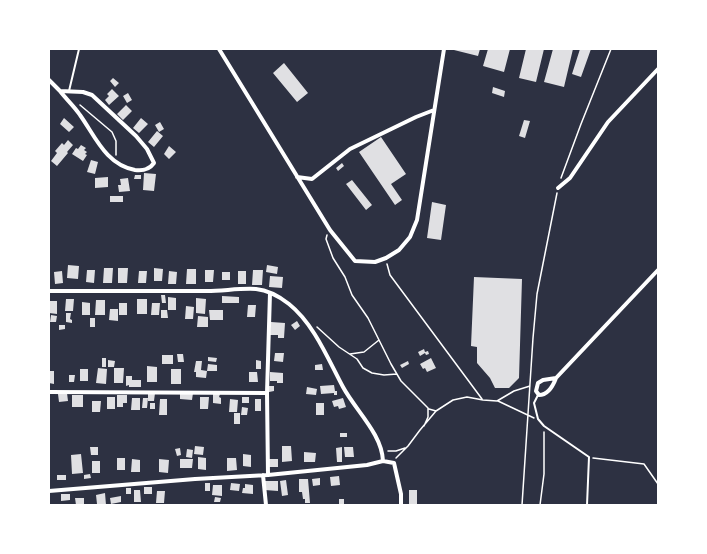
<!DOCTYPE html>
<style>
body{margin:0}
#map{position:relative;width:707px;height:554px;overflow:hidden;background:#2d3142;font-family:Inter,sans-serif}
canvas{display:block}
.frame{position:absolute;inset:0;border:50px solid #fff;pointer-events:none}
</style>
<div id="map">
<canvas width="707" height="554"></canvas>
<div class="frame"></div>
</div>
<script>
const g = document.querySelector('canvas').getContext('2d');
g.lineJoin = 'round';
function paint(path, color) { g.fillStyle = color; g.fill(path, 'evenodd'); }
function stroke(path, color, width, dash) { g.strokeStyle = color; g.lineWidth = width; g.lineCap = dash ? 'butt' : 'round'; g.setLineDash(dash || []); g.stroke(path); }
paint(new Path2D(`
 M454 49H480L478 56 454 50Z
 M488 49H510L504 72 483 66Z
 M526 49H544L536 82 519 78Z
 M553 49H573L564 87 544 82Z
 M580 49H591L581 77 572 74Z
 M284 63 308 93 297 102 273 73Z
 M113 78 119 83 115 87 110 81Z
 M493 87 505 91 504 97 492 93Z
 M112 89 119 96 109 105 105 100 109 96 107 94Z
 M128 93 132 100 127 103 123 96Z
 M126 105 132 111 123 120 117 114Z
 M64 118 74 127 69 132 60 124Z
 M141 118 148 124 139 133 133 128Z
 M524 120 530 121 525 138 519 136Z
 M160 122 164 129 159 132 155 125Z
 M157 131 163 136 154 147 148 142Z
 M381 137 406 174 391 184 402 200 395 205 359 152Z
 M68 140 73 145 67 152 68 153 57 166 51 161 57 153 55 151 62 143 64 145Z
 M81 145 86 148 84 150 87 152 85 154 87 155 83 161 72 154 76 148 78 149Z
 M169 146 176 152 169 159 164 154Z
 M91 160 98 162 95 174 87 172Z
 M342 163 344 166 338 171 336 168Z
 M144 173 156 174 154 191 143 190Z
 M135 175H141V179H134Z
 M108 177V187L95 188V178Z
 M128 178 130 191 119 192 118 185H121L120 179Z
 M352 180 372 205 366 210 346 184Z
 M110 196H123V202H110Z
 M432 202 446 205 441 240 427 238Z
 M68 265 79 266 78 279 67 278Z
 M267 265 278 267 277 274 266 272Z
 M104 268H113L112 283H103Z
 M118 268H128L127 283H118Z
 M154 268 163 269 162 281H154Z
 M187 269H196V284H186Z
 M87 270H95L94 283 86 282Z
 M205 270H214L213 282H205Z
 M253 270H263L262 285H252Z
 M62 271 63 283 55 284 54 272Z
 M139 271H147L146 283H138Z
 M169 271 177 272 176 284H168Z
 M238 271H246V284H238Z
 M222 272H230V280H222Z
 M270 276 283 277 282 288 269 287Z
 M474 277 522 279 519 378 509 388H495L490 378 477 363V347L471 346Z
 M161 295H165L166 303H162Z
 M222 296 239 297V303H222Z
 M168 297 176 298V310H168Z
 M196 298 206 299 205 314 196 313Z
 M66 299H74L73 311H65Z
 M137 299H147V314H137Z
 M96 300H105V315H95Z
 M49 301H57V314L49 313Z
 M82 302 90 303V315H82Z
 M119 303H127V315H119Z
 M152 303H160L159 315H151Z
 M248 305H256L255 317H247Z
 M186 306 194 307 193 319H185Z
 M110 309H118V321L109 320Z
 M161 310H167L168 318H161Z
 M209 310H223V320H210Z
 M66 313H71L70 319 72 320V323L66 322Z
 M51 315 57 316 56 322H50Z
 M198 316 208 317V327H197Z
 M90 318H95V327H90Z
 M297 321 300 326 295 330 291 325Z
 M271 322 285 323 284 338H278V335H270Z
 M59 325H65V329L59 330Z
 M424 349 425 352 428 351 429 354 426 355 425 353 420 356 418 352Z
 M275 353H284L283 362 274 361Z
 M177 354H183L184 362H178Z
 M162 355H173V364H162Z
 M208 357 217 358 216 362 208 361Z
 M102 358H106V367H102Z
 M431 358 436 368 427 372 425 368 423 369 420 364Z
 M108 360 115 361 114 367H108Z
 M256 360 261 361V369H256Z
 M196 361H202L201 370 207 371 206 378 196 377V372H194Z
 M408 361 409 364 402 368 400 365Z
 M208 364 217 365V371H207Z
 M322 364 323 370H315V365Z
 M147 366 157 367V382H147Z
 M98 368 107 369 106 384 96 383Z
 M114 368H124L123 383H114Z
 M80 369H88V381H80Z
 M171 369H181V384H171Z
 M49 371H54V384L49 383Z
 M249 372H257L258 382H249Z
 M270 372 283 373V383H277V381H270Z
 M69 375H75L74 382H69Z
 M126 376H132V380H141V387H129V385L126 386Z
 M334 385 335 391H337V395H334V393L321 394 320 386Z
 M268 386H274V391L269 392Z
 M307 387 317 389 316 395 306 394Z
 M67 393 68 401 59 402 58 394Z
 M148 393H155L154 401H148Z
 M180 393H193L192 400 180 399Z
 M213 393 220 394 219 397 221 398V404L213 403Z
 M72 395H83V407H72Z
 M117 395H127V403H123V407H117Z
 M107 397H115V409H107Z
 M200 397H209L208 409H200Z
 M242 397H249V403H242Z
 M132 398H140V410H131Z
 M143 398H148L147 408H142Z
 M343 398 346 407 339 409 338 406 334 407 332 401Z
 M160 399H167V415H159Z
 M230 399 238 400 237 412H229Z
 M255 399H261V411H255Z
 M92 401H101L100 412H92Z
 M150 403H155V409H150Z
 M316 403H324V415H316Z
 M242 407 248 408 247 415H241Z
 M234 413H240V424H234Z
 M340 433H347V437H340Z
 M195 446 204 447 203 455 194 454Z
 M282 446H291L292 461 282 462Z
 M90 447H98V455H91Z
 M342 447V462H337L336 448Z
 M344 447H353L354 457H345Z
 M180 448 181 455 177 456 175 449Z
 M187 449 193 450 192 458 186 457Z
 M304 452 316 453 315 462H304Z
 M81 454 83 473 72 474 71 455Z
 M243 454 251 455V467L243 466Z
 M198 457 206 458V470L198 469Z
 M117 458H125V470H117Z
 M227 458H236L237 470 227 471Z
 M132 459 140 460V472H131Z
 M159 459 169 460 168 473 159 472Z
 M180 459H193L192 468H180Z
 M267 459H278V467H267Z
 M92 461H100V473H92Z
 M90 474 91 478 84 479V475Z
 M57 475H66V480H57Z
 M339 476 340 485 331 486 330 477Z
 M320 478V485L313 486 312 479Z
 M299 479H308L310 503H305V499H303L302 492H299Z
 M286 480 288 495 282 496 280 481Z
 M265 481H278V491L265 490Z
 M205 483H210V491H205Z
 M231 483 240 484 239 491 230 490Z
 M245 484 253 485V494L242 493 243 488H245Z
 M213 485H222V496L212 495Z
 M144 487H152V494H144Z
 M126 488H131V494H126Z
 M134 490H140L141 502H134Z
 M409 490H417V504H409Z
 M157 491H165L164 503H156Z
 M105 493 106 505 97 504 96 495Z
 M61 494H70V500L61 501Z
 M121 496V502L111 504 110 498Z
 M215 497 221 498 220 502H214Z
 M75 498H84V505H76Z
 M339 499H344V505H339Z`), '#e0e0e3');
stroke(new Path2D(`
 M80 105 112 132 116 141V155
 M561 178 581 124 611 49
 M327 235 326 239 333 258 345 277 352 295 368 318 391 364 401 381 428 408V417L424 426
 M387 264 390 275 482 399
 M317 327 339 347 357 359 363 368 372 373 384 375 397 374
 M350 354 364 352 379 340
 M498 401 534 418
 M429 409 436 411
 M388 451H396L405 448
 M396 458 408 446 420 430 436 411 453 400 467 397 483 400 497 401 514 391 530 386
 M593 458 644 464 658 484
 M522 505 533 338 537 294 557 193
 M540 505 544 474V432`), '#fff', 1.5);
stroke(new Path2D(`
 M69 91 79 49
 M538 395 534 403 538 419 544 426 589 457 587 505`), '#fff', 2);
stroke(new Path2D(`
 M219 49 330 230 355 261 375 262 386 258 399 250 410 237 417 220 444 49
 M49 80 60 91 83 92 92 95 136 136 147 149 154 163C149 170 143 171 135 170 106 165 95 136 80 115 74 106 66 99 60 91
 M297 177 312 179 350 149 416 117 434 110
 M558 188 570 178 608 122 658 69
 M49 291C102 291 154 291 207 291 223 291 240 288 256 289 267 290 280 297 289 304 314 324 328 359 343 387 356 411 382 434 383 461
 M556 378 543 380 538 383 536 391 539 395C548 395 553 386 556 378L658 270
 M49 392 267 393
 M263 475 266 505
 M268 475 267 393 270 293
 M49 491 195 479 268 475 367 465 383 461 394 463 401 494V505`), '#fff', 4);
</script>
